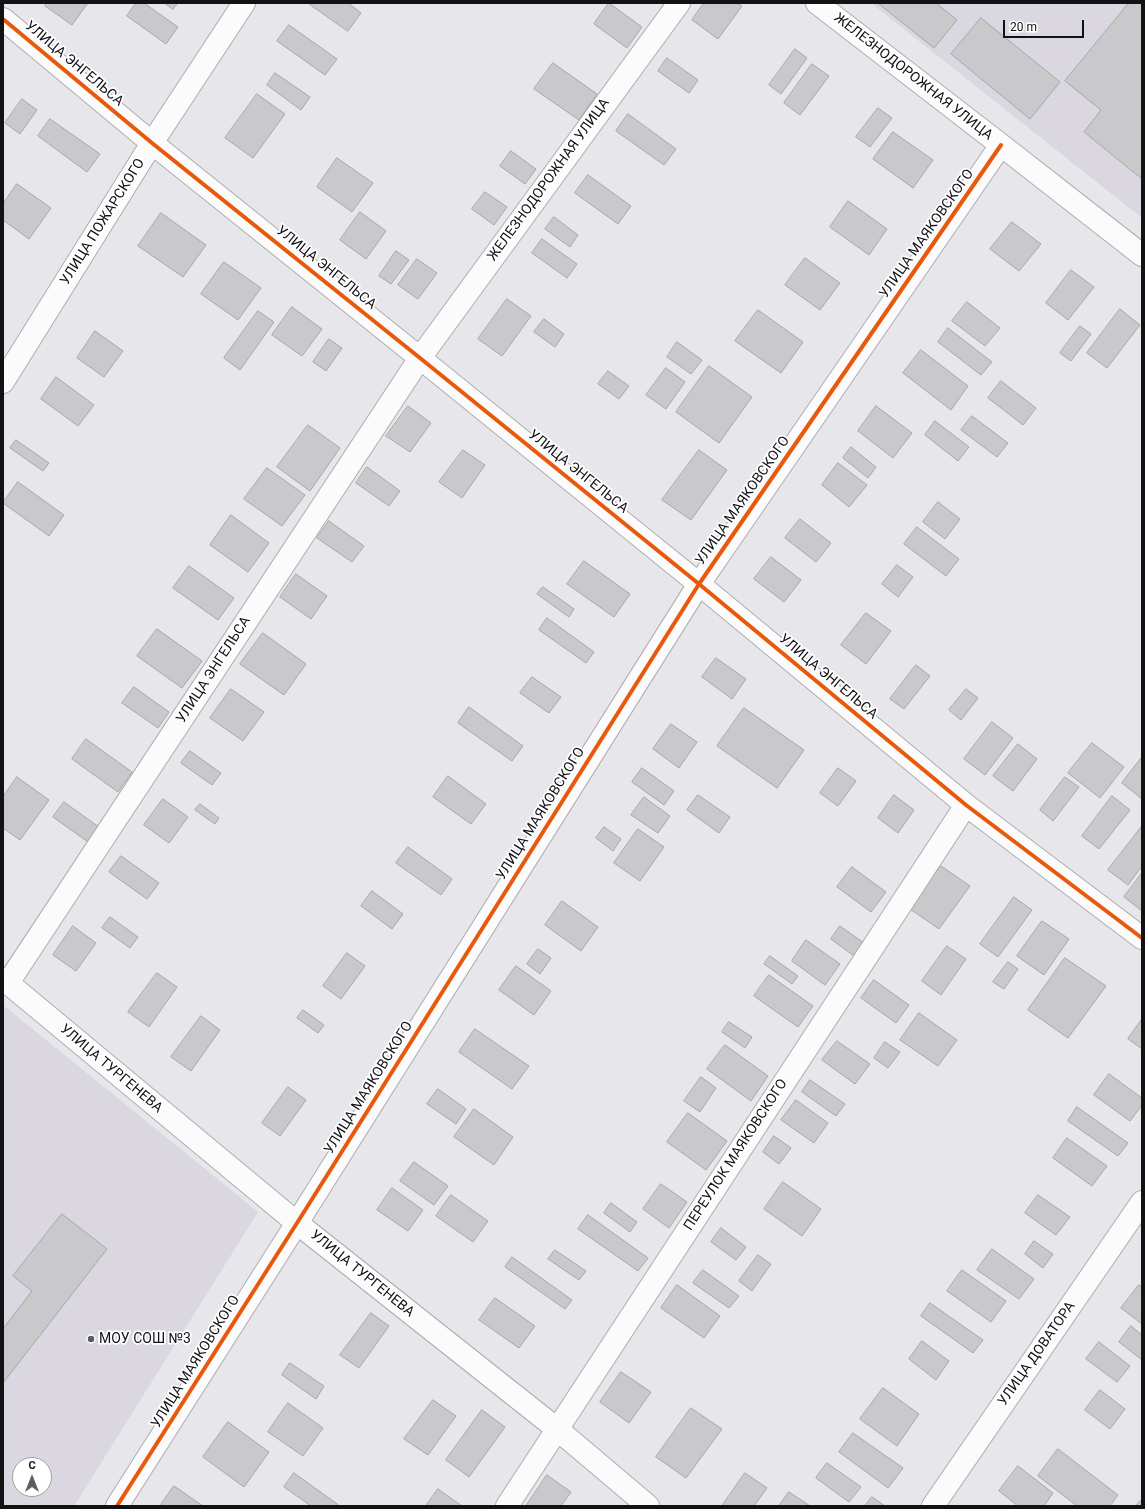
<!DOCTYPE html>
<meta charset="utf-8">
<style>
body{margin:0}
#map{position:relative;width:1145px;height:1509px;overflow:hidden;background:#e7e6ea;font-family:Roboto,sans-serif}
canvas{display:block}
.frame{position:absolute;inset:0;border:4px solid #121114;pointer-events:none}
.north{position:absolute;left:12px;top:1457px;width:40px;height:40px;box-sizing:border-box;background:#fff;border:1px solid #a0a0a1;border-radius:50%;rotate:0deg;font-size:11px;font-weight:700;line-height:16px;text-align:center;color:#121114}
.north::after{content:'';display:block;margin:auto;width:14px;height:18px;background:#5d5c5f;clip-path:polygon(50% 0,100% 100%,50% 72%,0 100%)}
.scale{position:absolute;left:1003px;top:20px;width:81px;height:18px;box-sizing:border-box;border:2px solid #121114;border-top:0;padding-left:5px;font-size:12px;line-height:14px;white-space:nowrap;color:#121114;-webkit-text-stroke:3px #fff;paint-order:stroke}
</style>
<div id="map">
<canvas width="1145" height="1509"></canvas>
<div class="frame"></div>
<div class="north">С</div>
<div class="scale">20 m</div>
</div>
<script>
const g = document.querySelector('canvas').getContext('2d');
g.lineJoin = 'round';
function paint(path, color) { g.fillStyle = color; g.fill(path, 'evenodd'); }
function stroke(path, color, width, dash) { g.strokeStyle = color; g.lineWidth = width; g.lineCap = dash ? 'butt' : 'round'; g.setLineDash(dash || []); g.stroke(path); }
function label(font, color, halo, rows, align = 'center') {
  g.font = font + ' Roboto,sans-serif'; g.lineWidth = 3.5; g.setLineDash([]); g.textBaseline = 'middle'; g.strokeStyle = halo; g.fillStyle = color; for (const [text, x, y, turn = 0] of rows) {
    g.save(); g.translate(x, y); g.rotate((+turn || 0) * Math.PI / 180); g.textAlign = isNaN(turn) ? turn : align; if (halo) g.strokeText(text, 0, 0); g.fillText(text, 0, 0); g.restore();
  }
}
paint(new Path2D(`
 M871 3H1142V218Z
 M3 1005 258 1212 74 1506H3ZM20 1465H44V1489H20Z`), '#dad7e0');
const building = new Path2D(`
 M47 3H88L72 25 45 6Z
 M136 3H144L178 27 166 44 127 16Z
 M165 3H178L173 9Z
 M308 3H348L361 13 348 31Z
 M609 3 642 27 627 48 594 24Z
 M704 3H737L742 6 718 39 692 20Z
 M880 3H936L957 20 934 48 879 4Z
 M1129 3H1142V179L1084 132 1101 110 1065 81Z
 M981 18 1060 82 1030 119 951 54Z
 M289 25 337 59 325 75 277 41Z
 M795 49 807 58 781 94 769 85Z
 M667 58 698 80 689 93 658 71Z
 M553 63 597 94 579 120 534 89Z
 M812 64 829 76 800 115 784 103Z
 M275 73 310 97 301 110 267 85Z
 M257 94 285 114 253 158 225 138Z
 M22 99 37 110 20 134 5 123Z
 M878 108 892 118 870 147 856 137Z
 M628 114 676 149 664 165 616 131Z
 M50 119 100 154 87 172 38 136Z
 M893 132 933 160 913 188 873 159Z
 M511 151 536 169 525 184 500 166Z
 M337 158 373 183 352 212 317 187Z
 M588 175 631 206 618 224 575 193Z
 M17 184 51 208 29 239 3 220V204Z
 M485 192 507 207 494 225 472 209Z
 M848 201 887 229 869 255 830 227Z
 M360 212 386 231 366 259 340 240Z
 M161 213 206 245 183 277 138 246Z
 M554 217 578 235 570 247 545 229Z
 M1012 222 1041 244 1019 271 990 249Z
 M542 239 577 264 567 278 532 253Z
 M396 251 409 260 391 284 379 276Z
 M805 258 840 283 820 310 785 285Z
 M417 259 437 273 418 299 398 285Z
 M224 262 261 288 238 320 201 294Z
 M1071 270 1094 287 1068 320 1046 303Z
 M507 299 531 316 502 356 478 339Z
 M967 302 1000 328 985 346 952 321Z
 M292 307 322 329 302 356 272 335Z
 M1120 309 1140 325 1107 368 1087 353Z
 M758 310 803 342 781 373 735 341Z
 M258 311 274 322 240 370 224 358Z
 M544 319 564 334 555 347 534 332Z
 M1080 326 1091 334 1071 361 1060 353Z
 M948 328 992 362 981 375 938 342Z
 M95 331 123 351 104 377 77 358Z
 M329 339 342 348 326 371 313 362Z
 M677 342 702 360 691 374 667 357Z
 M921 350 968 386 951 410 903 373Z
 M709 366 752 397 719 443 676 412Z
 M666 368 685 382 666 409 646 395Z
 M608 371 629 386 619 399 598 384Z
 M56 377 94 405 78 426 41 399Z
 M1001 381 1036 408 1023 425 988 398Z
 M408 406 431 423 410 452 386 436Z
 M876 406 912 433 893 458 858 431Z
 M972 416 1008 443 997 457 961 430Z
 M935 421 969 447 958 461 925 435Z
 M308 425 340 448 310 491 277 467Z
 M16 440 49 463 43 471 10 448Z
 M851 447 876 467 868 478 843 458Z
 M463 450 485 465 462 498 439 482Z
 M699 450 727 470 691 520 662 500Z
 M838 463 867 485 849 507 822 485Z
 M367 467 400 491 389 506 356 483Z
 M267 468 305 495 282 526 244 499Z
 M18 482 64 515 49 536 3 503Z
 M938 502 960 519 945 539 923 522Z
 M231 515 269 543 248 572 210 545Z
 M800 519 831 543 816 562 785 538Z
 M329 521 364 546 352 562 317 538Z
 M917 527 959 559 946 576 904 544Z
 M771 557 801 580 784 602 754 579Z
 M584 561 630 594 614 617 567 584Z
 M897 565 913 577 898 597 882 584Z
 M189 566 234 598 218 620 173 588Z
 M296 574 327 596 311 619 280 597Z
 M543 587 574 609 569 617 537 594Z
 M866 613 891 631 866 664 841 645Z
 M547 618 594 652 586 663 539 630Z
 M157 629 202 661 182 688 137 656Z
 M263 633 306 664 284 695 240 664Z
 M716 658 746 679 732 699 702 677Z
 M916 665 930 676 904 709 890 699Z
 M532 677 561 697 549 713 520 693Z
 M134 687 169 712 158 728 122 703Z
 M231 689 264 712 243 741 210 718Z
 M966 689 978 698 961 720 949 710Z
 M469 707 523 746 512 761 458 723Z
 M744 708 804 750 777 788 717 746Z
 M992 722 1013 738 985 775 964 759Z
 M671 724 697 742 679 768 653 749Z
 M86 739 132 772 118 792 72 759Z
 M1092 743 1124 767 1100 798 1068 773Z
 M1018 744 1037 759 1013 791 993 776Z
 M190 751 221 773 212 785 181 763Z
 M1142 757V799L1122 783Z
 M642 768 674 791 664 805 632 782Z
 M838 768 856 781 838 806 820 793Z
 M448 776 486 804 471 824 433 797Z
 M17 777 49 800 20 840 3 828V797Z
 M1065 777 1079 787 1053 821 1040 810Z
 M698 795 730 817 719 833 687 810Z
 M894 795 914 810 898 833 878 818Z
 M1112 796 1130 810 1099 849 1082 836Z
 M644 797 670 816 658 833 631 815Z
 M163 799 188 817 169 843 144 825Z
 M64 802 99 827 88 842 53 817Z
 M200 804 219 818 215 824 195 810Z
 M1142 826V866L1128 885 1108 870Z
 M604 827 621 839 613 851 596 838Z
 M638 829 664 847 640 881 614 863Z
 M408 847 452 879 441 895 396 863Z
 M121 856 159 883 147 899 109 872Z
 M941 866 970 886 939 929 910 909Z
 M852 867 886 892 871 912 837 887Z
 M1142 873V911L1124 897Z
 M372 891 403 914 392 929 361 906Z
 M1014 897 1032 910 998 957 980 944Z
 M562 901 598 927 581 951 545 925Z
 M110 917 138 937 130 948 102 928Z
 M1042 921 1069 939 1044 975 1017 956Z
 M73 926 96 943 76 971 53 955Z
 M840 926 864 943 854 956 831 939Z
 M806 940 840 964 825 985 792 961Z
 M947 946 966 959 941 995 922 981Z
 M538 949 551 958 540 974 527 964Z
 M347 953 365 966 341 999 323 986Z
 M770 956 798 976 792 984 764 964Z
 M1065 958 1106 986 1068 1038 1028 1010Z
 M1008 962 1018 969 1004 989 993 982Z
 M516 966 551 991 534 1015 499 990Z
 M157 973 177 987 149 1027 128 1012Z
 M769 975 813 1006 798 1027 754 996Z
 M874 980 909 1005 896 1023 861 998Z
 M303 1010 324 1025 318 1033 297 1018Z
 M919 1013 957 1040 938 1066 900 1040Z
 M201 1016 220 1030 191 1071 171 1057Z
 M1142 1019V1049L1128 1039Z
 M729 1022 752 1037 745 1048 722 1032Z
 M475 1029 529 1066 512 1089 459 1052Z
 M837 1041 870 1064 855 1084 822 1060Z
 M885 1042 900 1052 888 1068 874 1058Z
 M725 1045 768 1076 751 1101 707 1069Z
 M1109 1074 1142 1098V1105L1130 1121 1094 1095Z
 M701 1077 716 1088 700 1112 684 1101Z
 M810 1080 845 1104 836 1116 802 1092Z
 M288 1087 306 1100 280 1136 262 1123Z
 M438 1089 466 1109 456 1124 427 1104Z
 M796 1100 828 1123 814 1143 781 1120Z
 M1077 1107 1128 1143 1118 1156 1068 1121Z
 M474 1109 513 1137 494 1165 454 1137Z
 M688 1113 727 1141 706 1170 667 1142Z
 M774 1136 791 1148 779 1164 763 1152Z
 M1067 1138 1107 1166 1092 1186 1053 1158Z
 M414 1162 448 1186 434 1205 400 1181Z
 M783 1182 821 1209 802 1236 764 1209Z
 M661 1184 687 1202 669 1228 643 1209Z
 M392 1188 423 1210 408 1231 377 1210Z
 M451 1195 488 1221 473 1242 436 1216Z
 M1038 1195 1070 1217 1056 1235 1025 1213Z
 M611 1203 637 1222 630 1232 604 1213Z
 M62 1214 107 1249 3 1383V1329L32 1291 13 1276Z
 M588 1215 648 1258 638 1271 578 1229Z
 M721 1228 746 1247 736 1260 711 1242Z
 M1034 1241 1053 1254 1043 1268 1025 1254Z
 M992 1249 1034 1279 1019 1299 977 1270Z
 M555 1250 586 1271 579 1280 548 1259Z
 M758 1255 771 1264 752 1291 739 1281Z
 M512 1257 572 1300 565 1309 505 1267Z
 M703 1270 739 1296 729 1308 693 1283Z
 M962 1270 1006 1301 991 1322 947 1291Z
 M677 1285 720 1316 704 1338 661 1308Z
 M1139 1285 1142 1287V1324L1121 1308Z
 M495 1298 535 1326 519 1348 479 1320Z
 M930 1303 983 1340 973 1353 921 1316Z
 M371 1313 389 1326 359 1368 340 1355Z
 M1131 1326 1142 1335V1360L1119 1342Z
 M922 1341 949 1361 936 1380 909 1359Z
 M1099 1342 1130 1366 1117 1382 1086 1359Z
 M290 1363 324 1386 316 1399 282 1375Z
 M621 1372 651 1392 629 1423 600 1402Z
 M883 1388 919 1414 897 1446 860 1419Z
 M1100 1390 1125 1409 1110 1429 1085 1410Z
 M433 1400 456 1416 428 1455 404 1439Z
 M288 1403 323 1428 303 1456 268 1432Z
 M691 1408 722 1429 686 1478 656 1457Z
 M482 1410 505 1427 469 1477 446 1460Z
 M228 1422 269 1452 244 1487 203 1457Z
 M853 1433 903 1468 888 1488 839 1452Z
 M1058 1449 1118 1495 1110 1506H1077L1038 1476Z
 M827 1463 861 1487 849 1502 816 1478Z
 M1018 1466 1053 1493 1044 1506H1018L999 1491Z
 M294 1473 340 1506H311L284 1487Z
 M745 1473 767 1488 754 1506H722Z
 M547 1475 571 1492 561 1506H526Z
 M174 1486 203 1506H160Z
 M438 1489 462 1506H426Z
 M789 1492 810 1506H779Z
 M872 1497 885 1506H865Z
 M1140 1501 1142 1502V1506H1136Z`);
paint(building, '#c9c9cc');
stroke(building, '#a7a6aa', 1);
const street = new Path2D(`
 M817 3 1001 145 1142 255
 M3 19 152 143 420 358 699 584 966 805 1142 938
 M8 983 420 358 679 3
 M117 1506 297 1223 699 584 1001 145
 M507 1506 966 805
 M933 1506 1142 1202`);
const secondary = new Path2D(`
 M3 382 152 143 244 3
 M3 979 297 1223 557 1429 648 1506`);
stroke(street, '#adacaf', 24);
stroke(secondary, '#adacaf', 24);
stroke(street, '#fbfbfc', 22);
stroke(secondary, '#fbfbfc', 22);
stroke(new Path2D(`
 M3 19 152 143 420 358 699 584 966 805 1142 938
 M117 1506 297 1223 699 584 1001 145`), '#e8590c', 4);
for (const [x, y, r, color] of [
 [91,1339,4,"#5d5c5f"]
]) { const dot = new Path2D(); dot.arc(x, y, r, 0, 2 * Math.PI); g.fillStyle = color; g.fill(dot); stroke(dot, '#fff', 1.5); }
label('14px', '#121114', '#fff', [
 ["УЛИЦА ЭНГЕЛЬСА",74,64,40],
 ["ЖЕЛЕЗНОДОРОЖНАЯ УЛИЦА",913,77,38],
 ["ЖЕЛЕЗНОДОРОЖНАЯ УЛИЦА",549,180,-54],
 ["УЛИЦА ПОЖАРСКОГО",103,222,-58],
 ["УЛИЦА МАЯКОВСКОГО",927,234,-55],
 ["УЛИЦА ЭНГЕЛЬСА",326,268,39],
 ["УЛИЦА ЭНГЕЛЬСА",578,472,39],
 ["УЛИЦА МАЯКОВСКОГО",743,501,-55],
 ["УЛИЦА ЭНГЕЛЬСА",214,670,-57],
 ["УЛИЦА ЭНГЕЛЬСА",828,677,40],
 ["УЛИЦА МАЯКОВСКОГО",541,814,-58],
 ["УЛИЦА ТУРГЕНЕВА",111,1069,40],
 ["УЛИЦА МАЯКОВСКОГО",369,1088,-58],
 ["ПЕРЕУЛОК МАЯКОВСКОГО",736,1155,-57],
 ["УЛИЦА ТУРГЕНЕВА",362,1274,39],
 ["УЛИЦА ДОВАТОРА",1037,1354,-55],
 ["УЛИЦА МАЯКОВСКОГО",196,1362,-58]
]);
label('14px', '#121114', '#fff', [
 ["МОУ СОШ №3",99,1339]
], 'left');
</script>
